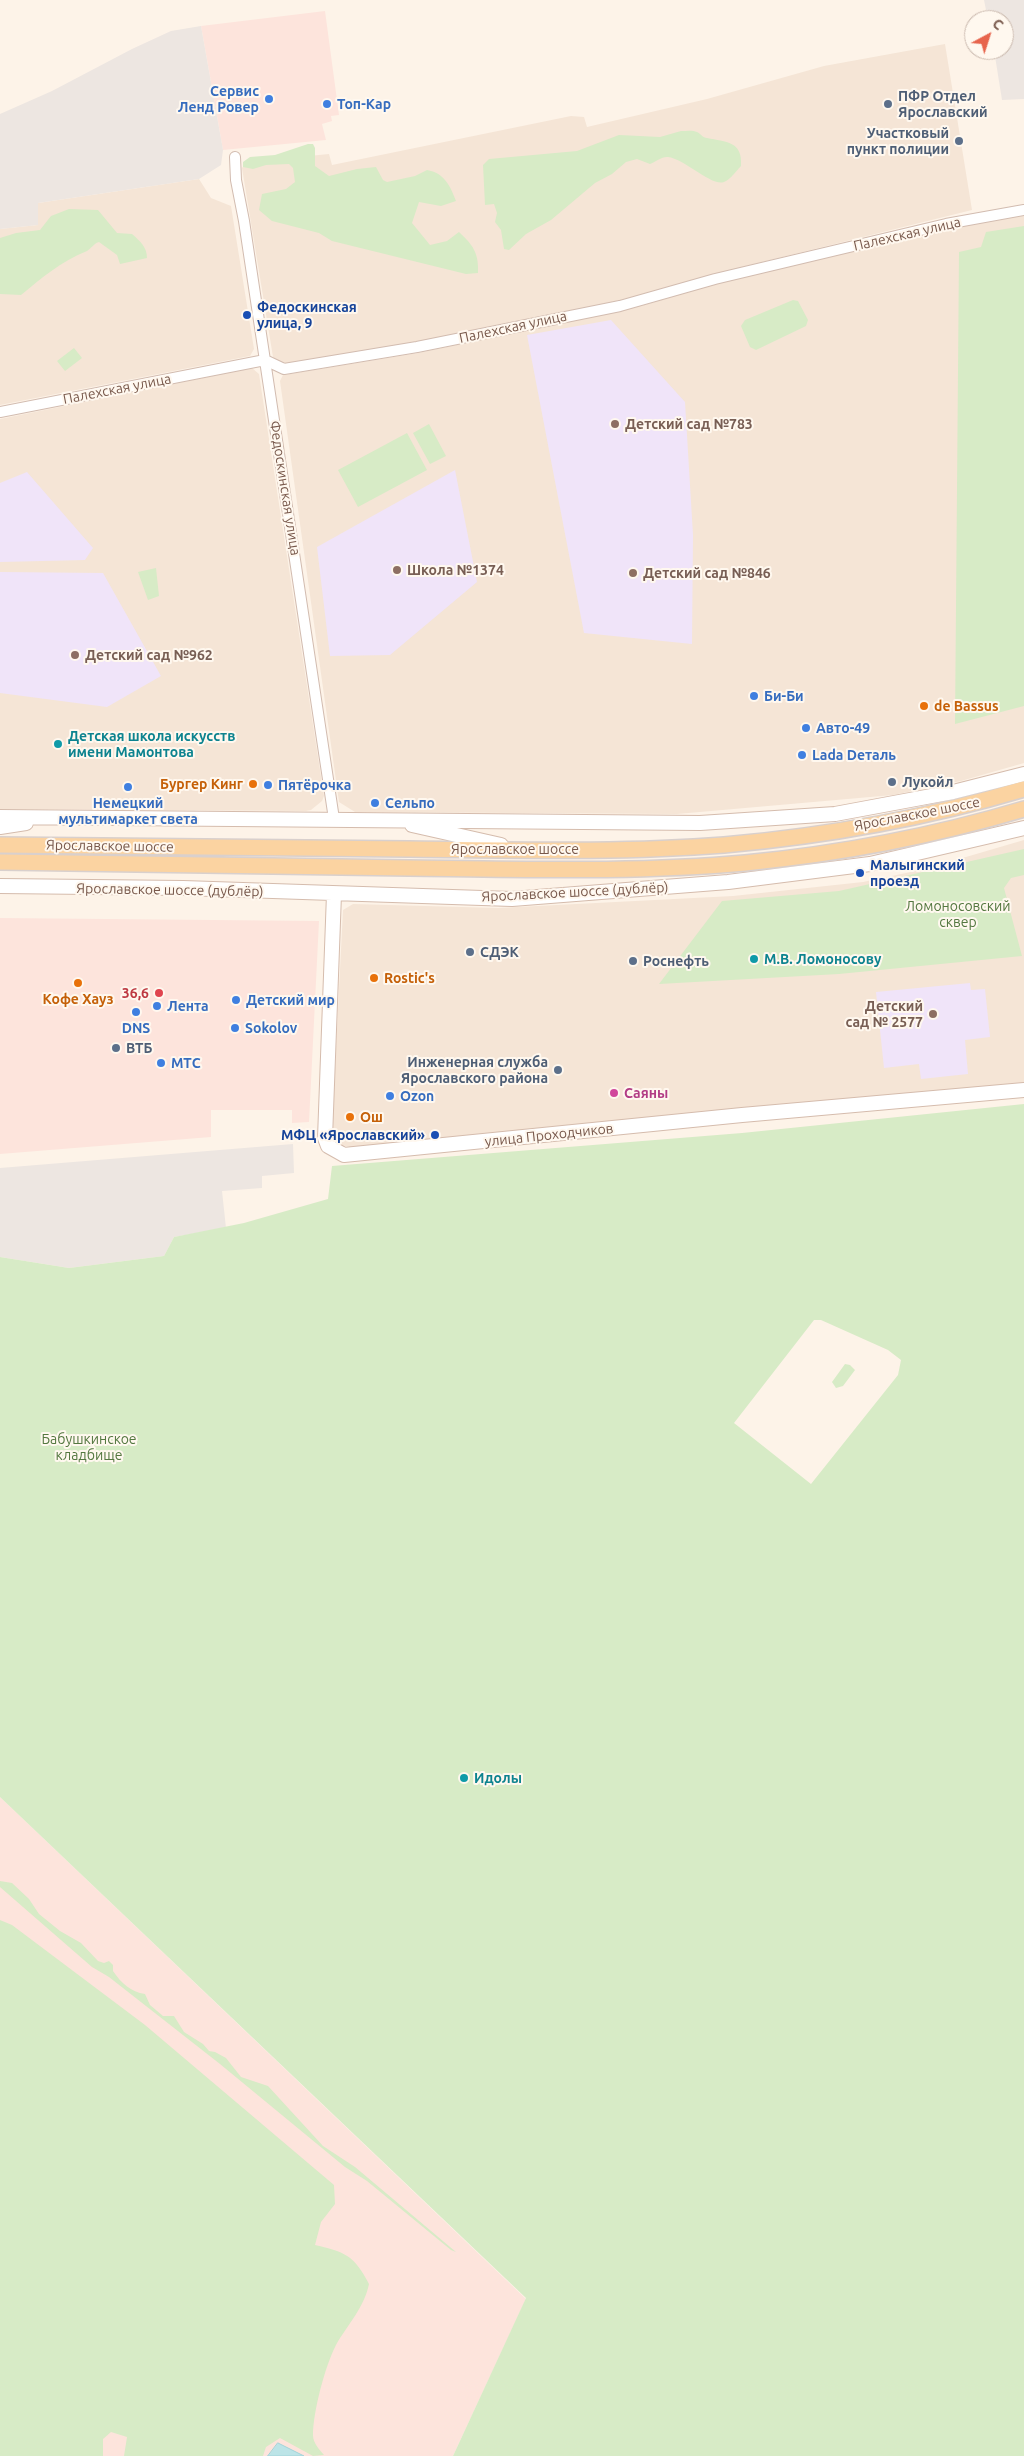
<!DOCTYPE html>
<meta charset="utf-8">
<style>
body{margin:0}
#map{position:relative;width:1024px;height:2456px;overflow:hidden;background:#fdf3e8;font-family:Ubuntu,sans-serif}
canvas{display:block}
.north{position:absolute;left:964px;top:10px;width:50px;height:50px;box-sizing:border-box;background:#fff8ef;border:1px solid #c9b8ad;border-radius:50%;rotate:40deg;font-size:14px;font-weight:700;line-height:20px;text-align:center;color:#78584b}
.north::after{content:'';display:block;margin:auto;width:18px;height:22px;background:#e7654d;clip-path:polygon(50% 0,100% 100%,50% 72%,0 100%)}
</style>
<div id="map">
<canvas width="1024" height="2456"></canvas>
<div class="north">С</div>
</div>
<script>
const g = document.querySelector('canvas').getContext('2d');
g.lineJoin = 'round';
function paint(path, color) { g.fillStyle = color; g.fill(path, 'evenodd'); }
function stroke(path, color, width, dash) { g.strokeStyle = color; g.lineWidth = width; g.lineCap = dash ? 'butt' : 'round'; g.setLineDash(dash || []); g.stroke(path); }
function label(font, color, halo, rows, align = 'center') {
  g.font = font + ' Ubuntu,sans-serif'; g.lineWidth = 4; g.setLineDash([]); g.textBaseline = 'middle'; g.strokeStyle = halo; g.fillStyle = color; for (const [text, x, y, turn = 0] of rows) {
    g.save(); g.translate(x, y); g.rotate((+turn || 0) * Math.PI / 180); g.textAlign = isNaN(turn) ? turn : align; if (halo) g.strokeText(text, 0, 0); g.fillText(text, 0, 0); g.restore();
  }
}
paint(new Path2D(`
 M945 44 972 210 746 266 621 300 415 343 281 364 273 357 242 168 247 162 329 154 332 165 571 116 584 117 587 127 707 99 824 66Z
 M199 179 211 198 231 206 254 349 250 356 0 405V229L38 225V203Z
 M1024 215V763L961 781 893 795 677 814 355 812 339 802 280 381 283 375 418 353 637 307 747 275 908 236Z
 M252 368 259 374 324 796 322 801 311 810 306 811 0 809V419Z
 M1024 840V1083L351 1147 340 1145 334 1139 332 1129 343 910 353 904 498 908 733 896 863 882 925 869Z`), '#f5e5d6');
paint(new Path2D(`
 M325 11 339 115 331 116 332 121 322 124 326 140 223 150 201 26Z
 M0 918 319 921 309 1122 292 1123V1110H211V1137L0 1154Z
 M0 1797 526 2299 453 2456H0Z`), '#fde4dc');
paint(new Path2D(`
 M984 0H1024V99L1002 100 994 50H1004V20H988Z
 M201 26 223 150 221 165 199 179 38 203V225L0 229V114L52 91 132 49 171 31Z
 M293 1144 294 1173 262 1176V1188L222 1191 226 1228 174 1237 164 1256 69 1268 0 1257V1168Z`), '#ede6e1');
paint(new Path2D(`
 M611 320 685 402 693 535 692 644 584 633 527 335Z
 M455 470 477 582 390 655 330 656 317 547Z
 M27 472 93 548 85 560 0 562V483Z
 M0 572 103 573 161 676 107 707 0 693Z
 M970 983 971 990 985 989 990 1037 965 1040 968 1074 921 1079 919 1064 884 1068 876 992Z`), '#f0e4f9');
paint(new Path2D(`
 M681 131C686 131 693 130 697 132 701 134 703 138 707 138 726 142 743 141 741 166 736 171 731 179 724 182 712 187 685 159 668 157 663 156 655 162 650 164L637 159 626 162 612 174 595 183 551 220 526 234 509 250 504 249 501 230 495 222 497 213 494 204 485 205 483 165 489 159 577 151 619 135 660 137Z
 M308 144H313L315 148V166L329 176 357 169 376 167 383 180 387 182 415 176 427 170C444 173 450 185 456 201L441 206 419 202 412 223 430 245 447 241 459 232C473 245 479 253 478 273L466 274 332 241 319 233 272 221 259 210 262 194 286 189 295 182 293 168 289 164 266 165 253 169 243 167V162L250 157 275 155Z
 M69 209 98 210 117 233 132 234C140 241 147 247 147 258L120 264 117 255 99 242C93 244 92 248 87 251 60 262 43 277 21 295L0 294V238L16 233 40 230 51 216Z
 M1024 226V706L955 724 959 252 981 247 986 232Z
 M793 300 798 301 808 320 806 326 756 350 750 347 741 326 745 320Z
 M74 348 82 358 65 371 57 361Z
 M429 424 446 456 430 464 413 433Z
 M407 433 427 470 358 507 338 470Z
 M156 568 159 596 148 600 138 572Z
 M1024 849V875L1011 878 1004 888 1022 956 839 974 659 984 722 901 839 891Z
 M1024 1104V2456H453L526 2298 0 1797V1257L69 1268 164 1256 174 1237 244 1223 328 1199 332 1166 742 1133ZM814 1320H821L888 1350 901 1360 898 1375 811 1484 734 1423Z
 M845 1364 850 1365 855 1370 843 1386 836 1388 832 1382Z
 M0 1881 12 1883 29 1899 39 1914 60 1931 81 1943 98 1961 104 1963 109 1961 113 1965V1971C121 1983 131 1992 145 1994L150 2005 163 2016H174L184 2032 203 2044 209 2051 215 2052 226 2058 241 2077 268 2086 323 2146 355 2167 456 2252 451 2250 367 2181 345 2167 220 2064 109 1977 92 1967 0 1887Z
 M0 1920 12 1925 145 2025 334 2185 335 2204 321 2222 315 2245C345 2252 354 2255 369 2284 364 2308 348 2324 336 2345 325 2366 313 2412 313 2435 313 2443 319 2449 324 2455L313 2456 280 2438 266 2447 263 2456H124L127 2437 111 2432 103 2439V2456H0Z`), '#d7ebc6');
const water = new Path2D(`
 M278 2443 304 2456H268Z`);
paint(water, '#bce4e7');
stroke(water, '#a2d4d9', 1);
const street = new Path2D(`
 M235 157 236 180 244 221 334 819
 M0 412 265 360 284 369 417 347 620 306 715 279 946 224 1024 210`);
const secondary = new Path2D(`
 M0 817 700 823 835 814 953 792 1024 774
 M412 825 501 845
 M0 827 26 823
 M0 886 183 888 512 899 728 882 870 864 1024 828
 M334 894 325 1138 328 1146 344 1155 742 1115 1024 1090`);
const primary = new Path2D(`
 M0 845C136 846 272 847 409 849 513 850 620 853 724 845 825 836 927 818 1024 789
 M0 862C136 864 272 866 409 868 520 869 634 873 745 863 838 854 934 836 1024 809`);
stroke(street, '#d2bcb0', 12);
stroke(secondary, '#d5bcad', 16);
stroke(primary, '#d9d0cd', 18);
stroke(street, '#fff', 10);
stroke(secondary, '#fff', 14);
stroke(primary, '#fbd3a1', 15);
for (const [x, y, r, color] of [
 [269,99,5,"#3f7fe0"],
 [327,104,5,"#3f7fe0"],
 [888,104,5,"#5c6f8a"],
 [959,141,5,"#5c6f8a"],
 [247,315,5,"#1a4fb4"],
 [615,424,5,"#8d6e63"],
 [397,570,5,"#8d6e63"],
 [633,573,5,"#8d6e63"],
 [75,655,5,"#8d6e63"],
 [754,696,5,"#3f7fe0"],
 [924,706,5,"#e8710a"],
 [806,728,5,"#3f7fe0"],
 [58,744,5,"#0f9aa8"],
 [802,755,5,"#3f7fe0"],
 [892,782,5,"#5c6f8a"],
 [253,784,5,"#e8710a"],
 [268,785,5,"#3f7fe0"],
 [128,787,5,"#3f7fe0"],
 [375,803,5,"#3f7fe0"],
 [860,873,5,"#1a4fb4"],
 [470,952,5,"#5c6f8a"],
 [754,959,5,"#0f9aa8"],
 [633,961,5,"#5c6f8a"],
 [374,978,5,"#e8710a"],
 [78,983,5,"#e8710a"],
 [159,993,5,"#e0444e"],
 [236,1000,5,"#3f7fe0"],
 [157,1006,5,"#3f7fe0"],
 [136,1012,5,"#3f7fe0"],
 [933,1014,5,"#8d6e63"],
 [235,1028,5,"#3f7fe0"],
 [116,1048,5,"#5c6f8a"],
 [161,1063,5,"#3f7fe0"],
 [558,1070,5,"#5c6f8a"],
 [614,1093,5,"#d1479c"],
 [390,1096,5,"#3f7fe0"],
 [350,1117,5,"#e8710a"],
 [435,1135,5,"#1a4fb4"],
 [464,1778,5,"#0f9aa8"]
]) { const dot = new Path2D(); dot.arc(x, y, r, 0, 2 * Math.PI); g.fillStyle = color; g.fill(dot); stroke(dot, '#fff8ef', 2); }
label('bold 14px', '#366cbe', '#fff8ef', [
 ["Сервис",259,91,"right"],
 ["Ленд Ровер",259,107,"right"],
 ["Топ-Кар",337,104],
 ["Би-Би",764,696],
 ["Авто-49",816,728],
 ["Lada Dеталь",812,755],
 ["Пятёрочка",278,785],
 ["Немецкий",128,803,"center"],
 ["мультимаркет света",128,819,"center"],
 ["Сельпо",385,803],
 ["Детский мир",246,1000],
 ["Лента",167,1006],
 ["DNS",136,1028,"center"],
 ["Sokolov",245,1028],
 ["МТС",171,1063],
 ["Ozon",400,1096]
], 'left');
label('bold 14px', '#4e5e75', '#fff8ef', [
 ["ПФР Отдел",898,96],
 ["Ярославский",898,112],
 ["Участковый",949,133,"right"],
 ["пункт полиции",949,149,"right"],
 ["Лукойл",902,782],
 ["СДЭК",480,952],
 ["Роснефть",643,961],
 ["ВТБ",126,1048],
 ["Инженерная служба",548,1062,"right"],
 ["Ярославского района",548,1078,"right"]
], 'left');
label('14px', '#78584b', '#fff8ef', [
 ["Палехская улица",907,234,-13],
 ["Палехская улица",513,327,-12],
 ["Палехская улица",117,389,-11],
 ["Федоскинская улица",285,488,81],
 ["Ярославское шоссе",917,814,-11],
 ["Ярославское шоссе",110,846,1],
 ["Ярославское шоссе",515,849],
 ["Ярославское шоссе (дублёр)",170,890,1],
 ["Ярославское шоссе (дублёр)",575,892,-3],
 ["улица Проходчиков",549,1135,-6]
]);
label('bold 14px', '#164399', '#fff8ef', [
 ["Федоскинская",257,307],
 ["улица, 9",257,323],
 ["Малыгинский",870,865],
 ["проезд",870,881],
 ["МФЦ «Ярославский»",425,1135,"right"]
], 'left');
label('bold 14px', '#785e54', '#fff8ef', [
 ["Детский сад №783",625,424],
 ["Школа №1374",407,570],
 ["Детский сад №846",643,573],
 ["Детский сад №962",85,655],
 ["Детский",923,1006,"right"],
 ["сад № 2577",923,1022,"right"]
], 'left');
label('bold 14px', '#c56008', '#fff8ef', [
 ["de Bassus",934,706],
 ["Бургер Кинг",243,784,"right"],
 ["Rostic's",384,978],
 ["Кофе Хауз",78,999,"center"],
 ["Ош",360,1117]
], 'left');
label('bold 14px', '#0d838f', '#fff8ef', [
 ["Детская школа искусств",68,736],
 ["имени Мамонтова",68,752],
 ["М.В. Ломоносову",764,959],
 ["Идолы",474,1778]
], 'left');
label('14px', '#547840', '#fff8ef', [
 ["Ломоносовский",958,906],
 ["сквер",958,922],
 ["Бабушкинское",89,1439],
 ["кладбище",89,1455]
]);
label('bold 14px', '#be3a42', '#fff8ef', [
 ["36,6",149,993]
], 'right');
label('bold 14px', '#b23c85', '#fff8ef', [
 ["Саяны",624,1093]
], 'left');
</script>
